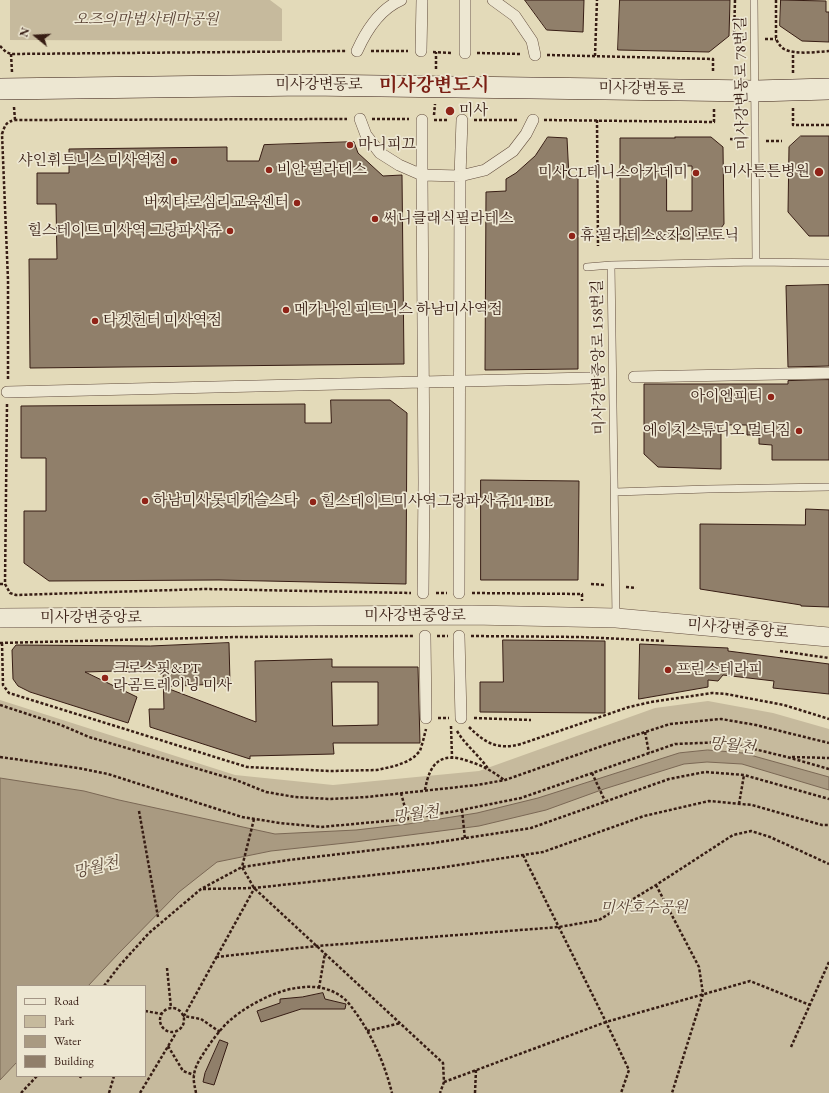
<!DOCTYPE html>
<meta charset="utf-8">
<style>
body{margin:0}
#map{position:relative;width:829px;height:1093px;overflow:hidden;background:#e3dab9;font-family:"EB Garamond",serif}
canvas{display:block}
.legend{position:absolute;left:16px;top:985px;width:130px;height:92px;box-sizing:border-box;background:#ede7d2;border:1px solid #a49686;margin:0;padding:5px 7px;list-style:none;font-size:12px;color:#371d14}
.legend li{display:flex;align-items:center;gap:8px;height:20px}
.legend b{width:20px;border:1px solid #a49686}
.north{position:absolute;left:16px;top:16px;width:40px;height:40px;-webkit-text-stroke:3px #ede7d2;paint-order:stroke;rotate:288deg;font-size:11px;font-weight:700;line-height:16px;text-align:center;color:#371d14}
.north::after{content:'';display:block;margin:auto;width:14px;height:18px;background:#371d14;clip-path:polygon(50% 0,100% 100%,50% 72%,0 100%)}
</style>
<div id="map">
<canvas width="829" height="1093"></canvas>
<ul class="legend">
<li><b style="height:5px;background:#ede7d2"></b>Road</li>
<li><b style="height:11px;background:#c6ba9d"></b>Park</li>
<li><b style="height:11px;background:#a99a81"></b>Water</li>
<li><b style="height:11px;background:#907f6a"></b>Building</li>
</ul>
<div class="north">N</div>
</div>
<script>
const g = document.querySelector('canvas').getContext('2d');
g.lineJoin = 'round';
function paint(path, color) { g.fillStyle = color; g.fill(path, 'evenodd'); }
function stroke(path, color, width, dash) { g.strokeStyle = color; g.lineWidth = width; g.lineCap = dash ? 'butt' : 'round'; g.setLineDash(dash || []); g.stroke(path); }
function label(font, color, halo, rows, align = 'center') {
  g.font = font + ' "EB Garamond","Noto Serif KR",serif'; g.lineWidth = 3.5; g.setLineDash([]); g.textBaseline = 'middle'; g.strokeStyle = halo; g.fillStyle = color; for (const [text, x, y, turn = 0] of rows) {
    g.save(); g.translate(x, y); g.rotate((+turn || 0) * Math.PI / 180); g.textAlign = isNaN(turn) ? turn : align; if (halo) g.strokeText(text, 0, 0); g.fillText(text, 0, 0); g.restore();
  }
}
paint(new Path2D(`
 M10 0H270L282 9V41L10 40Z
 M0 700 235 775 333 785 479 771 655 708 708 701 773 713 829 729V1093H0ZM17 986H145V1076H17Z`), '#c6ba9d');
const water = new Path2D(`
 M708 750 743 753 829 777V790L742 764 707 762 684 764 604 789 546 810 479 826 355 842 271 851 217 862 179 892 118 954 88 986H17V1062L0 1080V778L84 791 119 800 275 834 356 830 408 824 477 813 538 798 679 753Z`);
paint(water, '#a99a81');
stroke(water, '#7b6855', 1);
const building = new Path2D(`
 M525 0H584L583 32 547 30Z
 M620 0H730L729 36 709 52 618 50Z
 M781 0 826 1V12H829V42L802 41 780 26Z
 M801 136H829V236H809L788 212 789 147Z
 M548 137 567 138 569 178H578V369L485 370 486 192 506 191V179L516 173 535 156Z
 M675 137H711L723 147 724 224 713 239H667L620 240V138H675ZM667 166H692V211H667Z
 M354 142 358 153 383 176 402 175 404 364 30 368 29 259H57L56 204H37V173H69V149L227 147V161H259L264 145Z
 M829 285V366L788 367 786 286Z
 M829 380V460H772V445L759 444V435H747V425H721V469L658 467 644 454V384H788V381Z
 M331 400H390L407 413 406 584 219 580 49 581 24 563V511H46V458H21V406L305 404V423H331Z
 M481 480 579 481 578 580H481Z
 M806 509 829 510V607L801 606V605L700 589V524L805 525Z
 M503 640 605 641V713L480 712V682H503Z
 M229 643 230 683 164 687 256 722 255 661 332 659V667H418L420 743H333L334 754 250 756V759L150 727 149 709H164L163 671H149V664L148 666 117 668V671L85 672 137 697 128 723 30 692 18 686 13 679 12 650 16 645 150 646ZM332 682H378V725L333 726Z
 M640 644 728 648V651L829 664V694L773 688 774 681 723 675 718 681 708 680V687L639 699Z
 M323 993 325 999 346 1004 345 1009H301L261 1022 257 1011 280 1003V999L302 997Z
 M220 1040 228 1043 214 1085 203 1082 205 1073Z`);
paint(building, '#907f6a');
stroke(building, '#371d14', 1);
const service = new Path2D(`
 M754 0 756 262
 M587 267 611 265
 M615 492 708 489 829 487
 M616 618 611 265 756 262 829 263`);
const pedestrian = new Path2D(`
 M493 0 515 16 532 41 535 55
 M357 51C366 31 380 9 401 0
 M421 51 422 0
 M465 53V0
 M360 119 366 135 380 153 399 165 422 175 460 176 485 170 513 151 526 134 533 120
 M422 120V175L424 482 423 593
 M634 377 829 373
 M7 392 589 378
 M459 593 460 176 462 120
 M425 636 426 718
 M459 636 461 718`);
const tertiary = new Path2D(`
 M0 618 472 615 616 618 829 637`);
const secondary = new Path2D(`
 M0 89 307 85 755 91 829 89`);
stroke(service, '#624c3d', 8);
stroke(pedestrian, '#624c3d', 12);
stroke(tertiary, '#624c3d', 20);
stroke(secondary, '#371d14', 22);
stroke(new Path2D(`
 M735 0 734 38H744
 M776 0V39C778 43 780 46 784 49 795 55 817 52 829 51
 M765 39H776
 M0 46 6 52 11 54 346 51
 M371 51H408
 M433 52 452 53
 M477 53 522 54
 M11 54 12 72
 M547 55 713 59V73
 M595 56 597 0
 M436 69V52
 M793 73V52
 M14 107 15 120
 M793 108V125H829
 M434 115 435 104
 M372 119H409
 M434 120H449
 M474 120H519
 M544 120 714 122V108
 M597 120 598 246
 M730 139 745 140
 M766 141H782
 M8 379V280L2 134C5 125 6 122 15 120L347 119
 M7 404 5 584 10 593 16 595 205 589 411 593
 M0 584H5
 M591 584 605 585
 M626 587 636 588
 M436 593H447
 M472 593 582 594V601
 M437 636H448
 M471 636 581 637 665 641
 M0 643 236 637 414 636
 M2 643 3 685 9 693 247 767 330 771 377 770 395 766 408 761 414 757 420 751 423 741 426 729
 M780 651 829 658
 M0 705 61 725 89 737 236 780 266 792 295 797 330 799 367 797 477 785 505 780 605 745 670 724 721 719 756 725 829 743
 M438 718H449
 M474 718 531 720
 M451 726 452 757
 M469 727C486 744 498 750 521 744L629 707 651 702 712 693 726 694 784 705 829 719
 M457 731C466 746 480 756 489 770
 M645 732 649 753
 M0 757 78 768 108 774 242 817 280 823 321 827 408 819 456 811 521 798 675 744 725 742 787 757 829 769
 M792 757 829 758
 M592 773 605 801
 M425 790C430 761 442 751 471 762 483 766 494 772 504 780
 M401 793 408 819
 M739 804 744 775
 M462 810 465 839
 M139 811 158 917
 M254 819 242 867 254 888 443 1063 444 1082 440 1093
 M523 855 606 1022 629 1070 621 1093
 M656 885 699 967 703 994 672 1093
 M203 889 254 888 438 868 543 852 644 816 709 801 752 805 822 825H829
 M216 957 317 946 559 927 599 920 656 885 733 835 751 831 770 837 829 864
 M167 968 171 1008
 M104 986 120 965 149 933 201 889 242 867 289 860 433 843 531 828 669 779 705 772 744 775 829 799
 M319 988 325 953
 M160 1020a12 12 0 1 1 24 0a12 12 0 1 1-24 0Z
 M145 1011 162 1014
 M367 1031 401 1023
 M220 1032 201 1019 184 1016 254 889
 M168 1046 183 1071 194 1075
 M791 1047 829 962
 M80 1078 81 1076
 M444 1082 606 1022 750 981 810 1005
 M21 1093 37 1076
 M109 1093 114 1076
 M140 1093 176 1033
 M196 1093C195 1087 193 1081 194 1075 195 1065 202 1056 207 1048 213 1039 221 1029 228 1022 255 998 309 972 342 997 348 1001 352 1008 356 1013 373 1037 385 1065 392 1093
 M475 1093 476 1070`), '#371d14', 2.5, [3, 2]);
stroke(service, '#ede7d2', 7);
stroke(pedestrian, '#ede7d2', 11);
stroke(tertiary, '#ede7d2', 19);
stroke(secondary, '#ede7d2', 21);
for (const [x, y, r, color] of [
 [450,111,5,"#8f2418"],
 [350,145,4,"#8f2418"],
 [174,161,4,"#8f2418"],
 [269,170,4,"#8f2418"],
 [819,172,5,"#8f2418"],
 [696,173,4,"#8f2418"],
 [297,203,4,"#8f2418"],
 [375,219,4,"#8f2418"],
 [230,231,4,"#8f2418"],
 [572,236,4,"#8f2418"],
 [286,310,4,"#8f2418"],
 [95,321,4,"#8f2418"],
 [771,397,4,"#8f2418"],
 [799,431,4,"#8f2418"],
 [145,501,4,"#8f2418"],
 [313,502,4,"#8f2418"],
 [668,670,4,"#8f2418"],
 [105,678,4,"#8f2418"]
]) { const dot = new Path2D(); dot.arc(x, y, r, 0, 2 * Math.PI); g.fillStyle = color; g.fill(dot); stroke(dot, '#ede7d2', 1.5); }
label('italic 15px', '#5b4436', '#ede7d2', [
 ["오즈의마법사테마공원",146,20],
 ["미사호수공원",644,908]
]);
label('15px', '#371d14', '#ede7d2', [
 ["미사강변동로 78번길",742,83,-91],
 ["미사강변동로",319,85],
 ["미사강변동로",642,89,1],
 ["미사강변중앙로 158번길",599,357,-91],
 ["미사강변중앙로",415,616],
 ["미사강변중앙로",91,618],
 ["미사강변중앙로",738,629,5]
]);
label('15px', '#371d14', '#ede7d2', [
 ["미사",459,111],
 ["마니피끄",358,145],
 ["샤인휘트니스 미사역점",166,161,"right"],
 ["비안 필라테스",277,170],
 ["미사튼튼병원",810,172,"right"],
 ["미사CL테니스아카데미",688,173,"right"],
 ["버찌타로심리교육센터",289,203,"right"],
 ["써니클래식필라테스",383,219],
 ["힐스테이트 미사역 그랑파사쥬",222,231,"right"],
 ["휴 필라테스&자이로토닉",580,236],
 ["메가나인 피트니스 하남미사역점",294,310],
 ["타겟헌터 미사역점",103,321],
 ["아이엠피티",763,397,"right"],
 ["에이치스튜디오 멀티짐",791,431,"right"],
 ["하남미사롯데캐슬스타",153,501],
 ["힐스테이트미사역그랑파사쥬11-1BL",321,502],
 ["크로스핏&PT",113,669],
 ["라곰트레이닝 미사",113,686],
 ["프린스테라피",676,670]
], 'left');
label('italic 16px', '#5f493a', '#ede7d2', [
 ["망월천",732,746,6],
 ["망월천",416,815,-7],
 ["망월천",96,868,-13]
]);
label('bold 19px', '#7a1f14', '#ede7d2', [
 ["미사강변도시",434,86]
]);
</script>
